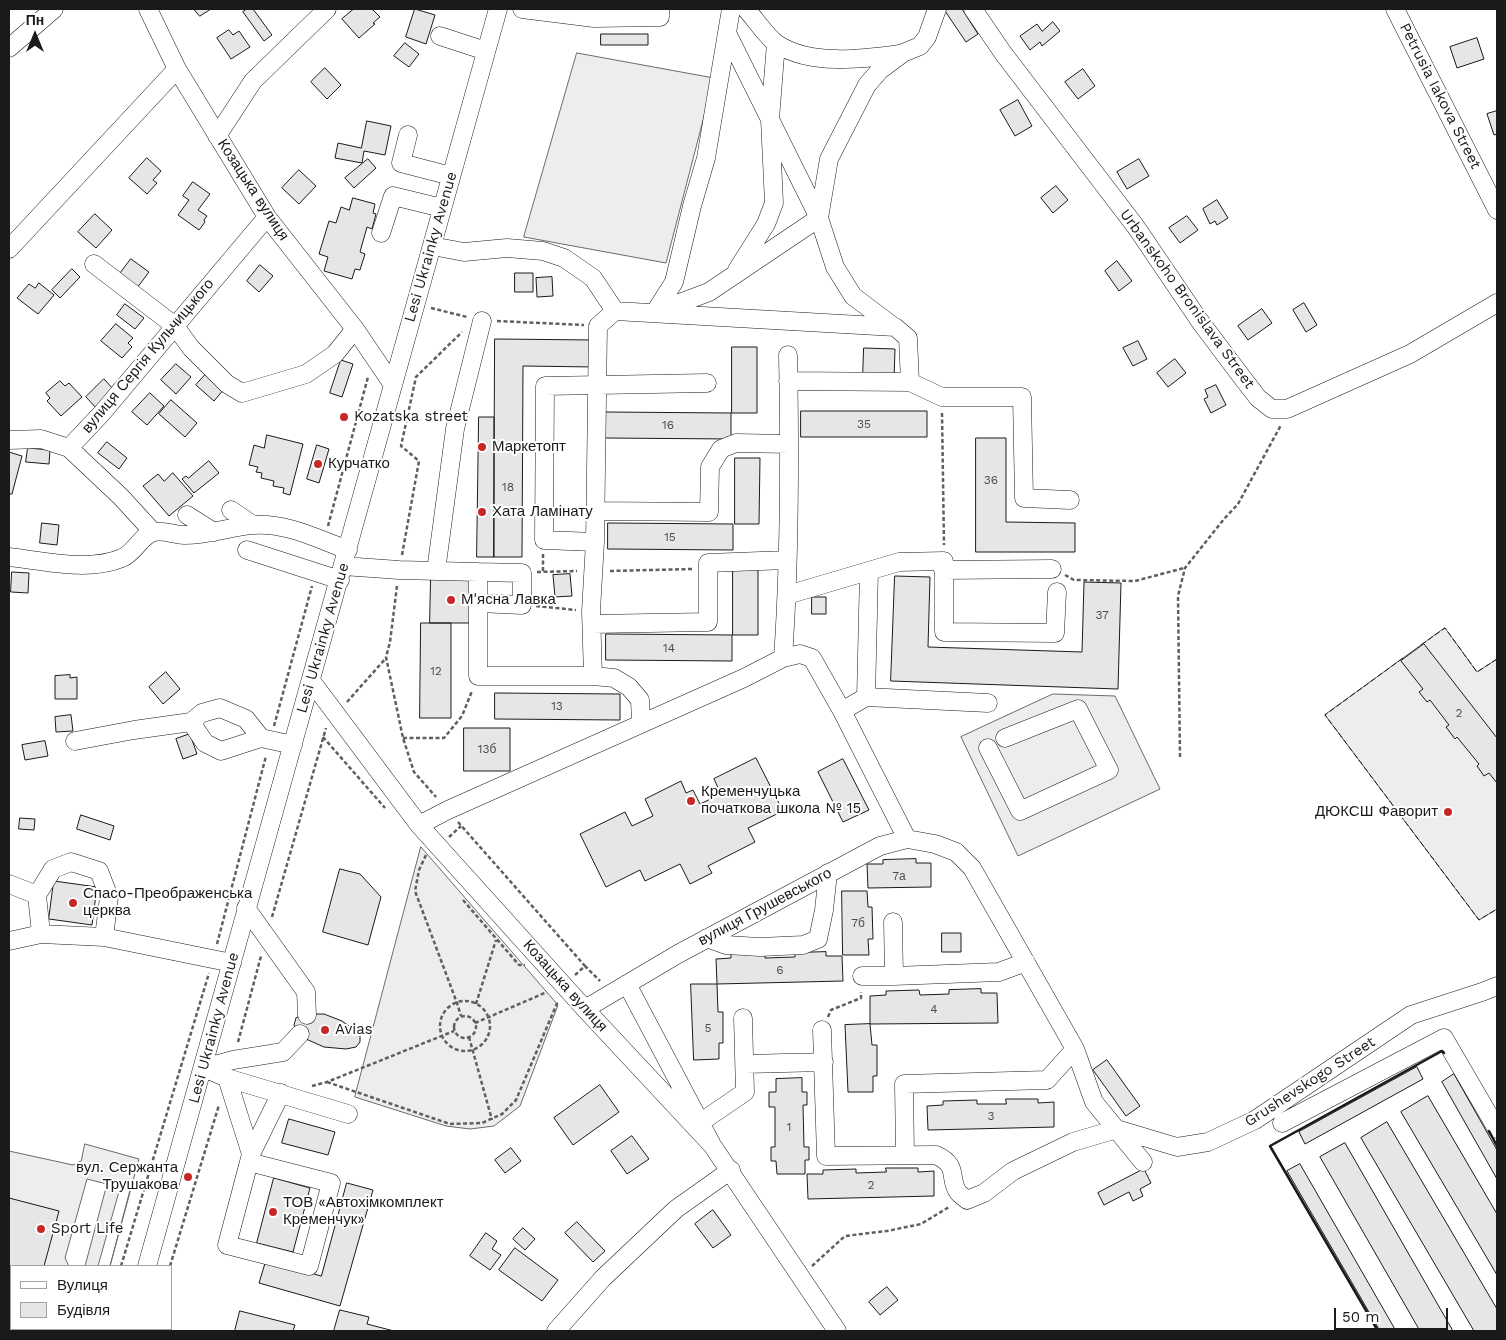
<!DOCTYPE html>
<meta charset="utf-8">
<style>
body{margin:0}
#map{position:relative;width:1506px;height:1340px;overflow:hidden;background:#fff;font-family:"Work Sans",sans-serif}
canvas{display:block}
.frame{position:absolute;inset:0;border:10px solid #1a1a1a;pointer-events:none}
.legend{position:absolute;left:10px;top:1265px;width:162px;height:65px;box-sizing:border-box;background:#fff;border:1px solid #a3a3a3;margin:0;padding:6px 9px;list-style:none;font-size:15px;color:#1a1a1a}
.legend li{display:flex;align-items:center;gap:10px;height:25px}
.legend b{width:25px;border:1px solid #a3a3a3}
.north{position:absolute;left:10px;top:10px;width:50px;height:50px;-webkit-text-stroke:4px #fff;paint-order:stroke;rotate:0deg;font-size:14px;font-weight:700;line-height:20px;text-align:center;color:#1a1a1a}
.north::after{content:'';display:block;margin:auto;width:18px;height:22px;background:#1a1a1a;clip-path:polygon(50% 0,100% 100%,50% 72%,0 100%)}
.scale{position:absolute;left:1334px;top:1308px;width:114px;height:22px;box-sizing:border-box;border:2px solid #1a1a1a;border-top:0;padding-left:6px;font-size:15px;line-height:18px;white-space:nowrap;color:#1a1a1a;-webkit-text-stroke:4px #fff;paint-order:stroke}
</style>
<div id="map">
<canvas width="1506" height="1340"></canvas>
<div class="frame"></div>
<ul class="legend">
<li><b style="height:6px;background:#fff"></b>Вулиця</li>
<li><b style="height:14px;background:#e6e6e6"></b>Будівля</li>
</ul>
<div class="north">Пн</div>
<div class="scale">50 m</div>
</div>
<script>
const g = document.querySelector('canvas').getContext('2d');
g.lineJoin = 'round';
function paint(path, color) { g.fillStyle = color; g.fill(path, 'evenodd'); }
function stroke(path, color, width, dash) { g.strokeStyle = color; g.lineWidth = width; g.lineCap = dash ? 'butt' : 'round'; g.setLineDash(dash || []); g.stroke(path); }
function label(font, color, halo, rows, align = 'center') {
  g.font = font + ' "Work Sans",sans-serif'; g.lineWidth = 4; g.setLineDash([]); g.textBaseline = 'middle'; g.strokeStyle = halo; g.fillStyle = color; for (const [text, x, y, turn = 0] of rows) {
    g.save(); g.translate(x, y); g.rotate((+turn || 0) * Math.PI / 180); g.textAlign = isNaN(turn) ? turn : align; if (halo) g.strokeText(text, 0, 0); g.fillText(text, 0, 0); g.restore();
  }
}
const built = new Path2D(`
 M577 53 714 78 666 263 524 237Z
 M1445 628 1477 672 1497 659V909L1479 920 1325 715Z
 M1053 694 1115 696 1160 789 1018 856 961 737Z
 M421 847 558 1005 520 1106 494 1126 470 1129 446 1126 355 1097Z
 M85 1144 139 1159 110 1266 130 1190 120 1188 98 1266H85L107 1184 87 1179 65 1258 69 1266H11V1329H44L43 1331H9V1151L73 1165 81 1161Z`);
paint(built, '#ededed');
stroke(built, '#6a6a6a', 1);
const building = new Path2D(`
 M194 9H211L200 16Z
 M247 9H253L272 35 264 41 243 12Z
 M354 9H372L380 17 373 23 375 24 359 38 342 19Z
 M415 9 435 15 426 44 406 37Z
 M949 9H962L978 34 966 42 945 11Z
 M1053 22 1060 31 1042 46 1040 42 1030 50 1020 36 1037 24 1042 31Z
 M229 30 233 35 239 31 250 47 231 59 217 38Z
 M601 34H648V45H601Z
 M1477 38 1484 59 1457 68 1450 47Z
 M405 43 419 54 409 67 394 56Z
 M325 68 341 85 327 99 311 82Z
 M1083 69 1095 86 1078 99 1065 82Z
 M1018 100 1032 126 1015 136 1000 110Z
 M1497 111V134L1494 135 1487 114Z
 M367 121 391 126 385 155 364 151 362 163 335 158 338 143 361 148Z
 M147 158 161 171 153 180 157 183 147 194 129 178Z
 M368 159 376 168 354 188 345 178Z
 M1139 159 1149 176 1127 189 1117 172Z
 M299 170 316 186 299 204 282 188Z
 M193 182 210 194 198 210 207 216 204 220 205 222 199 230 178 215 189 200 183 196Z
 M1056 186 1068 200 1053 213 1041 198Z
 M353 198 375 204 373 213 376 214 372 229 367 227 360 252 365 254 360 270 355 269 352 279 324 271 328 257 319 254 329 221 336 223 341 207 349 210Z
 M1217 200 1228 218 1217 225 1215 221 1210 224 1203 209Z
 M95 214 112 230 96 248 78 232Z
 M1187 216 1198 230 1180 243 1169 228Z
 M131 259 149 272 137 288 119 275Z
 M1117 261 1132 281 1119 291 1105 271Z
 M260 265 273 276 259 292 247 281Z
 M72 269 80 277 60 298 52 290Z
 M515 273H533V292H515Z
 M552 277 553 296 537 297 536 278Z
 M39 283 54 295 38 314 17 298 29 284 35 288Z
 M1304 303 1317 325 1306 332 1293 310Z
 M125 304 144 318 135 329 117 315Z
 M1262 309 1272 323 1248 340 1238 326Z
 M116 324 133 338 128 343 132 347 122 358 101 341Z
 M495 339 595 340V367L523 366 522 557H494Z
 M1138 341 1147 359 1133 366 1123 348Z
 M732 347H757V413H732Z
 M864 348 895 349 894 379 863 378Z
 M1175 359 1186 373 1168 387 1157 373Z
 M341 360 353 364 342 397 330 393Z
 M176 364 191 377 176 394 161 380Z
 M207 373 224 389 214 401 196 385Z
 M104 379 115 391 97 409 86 397Z
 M60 381 65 386 69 383 82 397 61 416 47 401 50 398 46 393Z
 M1216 385 1226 405 1211 413 1204 399 1208 397 1205 390Z
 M150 393 164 406 147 425 132 412Z
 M171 400 197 423 185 437 159 414Z
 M801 411H927V437H801Z
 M605 412 731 413V439L605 438Z
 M479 417H494V557H477Z
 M267 435 303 444 290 495 283 493 284 488 273 486 274 481 261 478 262 473 256 472 258 467 249 465 254 445 264 448Z
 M976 438H1006V522L1075 523V552H976Z
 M107 442 127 458 119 469 98 453Z
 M317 445 329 449 319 483 307 479Z
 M28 448 50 450 49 464 26 462Z
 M9 452 22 456 12 494H9Z
 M735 458H760L759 524H735Z
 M209 461 219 473 194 493 182 479 186 476 188 478Z
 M173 473 193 496 169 516 143 486 158 474 164 481Z
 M42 523 59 525 57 545 40 543Z
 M608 523 733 524V550L608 549Z
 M733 569H758V635H733Z
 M12 572 29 573 28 593 11 592Z
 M570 574 572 596 555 597 553 575Z
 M895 576 930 577 928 647 1082 652 1084 582 1121 583 1118 689 891 681Z
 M431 577H471L470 623H430Z
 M812 597H826V614H812Z
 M421 623H451V718H420Z
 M606 634 732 635V661L606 660Z
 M1424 644 1497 738V783L1489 773 1484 776 1477 766 1479 764 1457 737 1455 739 1446 727 1449 725 1430 700 1427 702 1419 692 1423 689 1401 661Z
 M166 672 180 689 163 704 149 687Z
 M70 675V678L77 677V699H55V676Z
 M495 693 620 694V720L495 719Z
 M71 715 73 731 56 732 55 717Z
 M464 728H510V771H464Z
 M190 734 197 754 183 759 176 739Z
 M45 741 48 756 25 760 22 745Z
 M756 758 783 811 748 828 755 842 708 866 712 873 690 884 680 864 645 881 640 870 606 887 580 834 625 812 632 826 653 816 645 799 681 781 686 793 693 790 700 804 721 794 714 779Z
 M843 759 869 810 843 822 818 772Z
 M81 815 114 826 110 840 77 829Z
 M20 818 35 819 34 830 19 829Z
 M916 859V863H931V887L868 888 867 864H883V860Z
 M340 869 360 874 381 897 368 945 323 932Z
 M54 881 97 887 92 925 49 919Z
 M842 891H867L868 907H872L873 939H868L869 955H843Z
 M942 933H961V952H942Z
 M826 952V956H842L843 981 717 984 716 959 731 958V954H765V958L795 957V953Z
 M691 984H717L718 1012H723V1043H719V1059L694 1060Z
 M981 989V993H997L998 1023 870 1024V996L886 995V991L919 990 920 995 949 994V990Z
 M309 1014H324L342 1021 353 1029 360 1036V1042L356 1047 346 1049 324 1047 306 1039 297 1032 294 1025 296 1018Z
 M870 1024 872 1045H877V1076H873V1092H848L845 1025Z
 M1107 1060 1140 1106 1126 1116 1093 1070Z
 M1417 1067 1423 1079 1305 1144 1299 1132Z
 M1454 1074 1497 1150V1179L1442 1082Z
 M802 1078V1092H807V1105H803L804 1147H809V1160H805V1174H777L776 1161H771V1147H775V1107H769V1092H776V1079Z
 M600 1085 619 1112 573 1145 554 1118Z
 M1428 1096 1497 1214V1275L1401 1112Z
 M1006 1099H1038V1103L1054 1102V1127L928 1130 927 1106 943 1105V1101L977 1100V1104H1006Z
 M289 1119 335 1132 328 1155 282 1143Z
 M1387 1122 1497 1309V1331H1474L1361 1138Z
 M632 1136 649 1159 627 1174 611 1151Z
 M1345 1143 1453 1331H1420L1320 1157Z
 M511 1148 521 1161 505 1173 495 1160Z
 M1300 1164 1396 1331H1380L1287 1171Z
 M886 1168H918V1172L934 1171V1196L808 1199 807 1174H823V1170L856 1169V1173L886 1172Z
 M1144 1169 1151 1183 1140 1189 1143 1196 1133 1201 1129 1192 1104 1205 1098 1193Z
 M274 1178 310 1188 293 1252 257 1243Z
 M347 1183 373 1190 340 1306 259 1283 266 1260 321 1276Z
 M9 1198 59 1211 44 1266H11V1329H27V1331H9Z
 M713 1210 731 1235 713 1248 695 1224Z
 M577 1222 605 1251 593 1262 565 1233Z
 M523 1228 535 1239 525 1250 513 1239Z
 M486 1233 497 1241 492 1249 501 1255 490 1270 470 1256Z
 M515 1248 558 1280 542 1301 499 1270Z
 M887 1287 898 1300 880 1315 869 1302Z
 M340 1310 369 1317 367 1324 394 1331H334Z
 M240 1311 295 1325 293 1331H235Z`);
paint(building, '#e6e6e6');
stroke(building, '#1a1a1a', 1);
const minor = new Path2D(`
 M148 9 177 69 267 217 355 329 393 385
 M522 9 594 18 660 17V9
 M746 9C756 20 766 36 777 44 811 66 862 59 899 54
 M973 9 1003 53 1136 227 1199 320 1241 376 1258 398 1272 409H1287L1410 354 1497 303
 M1395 9 1497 210
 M727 33 819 218 835 267 853 296 894 327
 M440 36 486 51
 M9 48 54 9
 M408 135 401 163 451 176
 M217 136 253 81 327 9
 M381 233 393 196 442 208
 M432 246 464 252 507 248 543 251 564 258 593 278 615 311
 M9 249 177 69
 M94 264 175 326 191 348 227 384 242 393 306 374 335 354 355 329
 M737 270 766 224 774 203 770 119 776 43
 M661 310 709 292 819 218 829 159 867 85 880 70 903 53 920 46 927 37 937 9
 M655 312 674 282 692 206 706 158 731 9
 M788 381 910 382 942 397H1022L1024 498 1070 500
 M9 440 41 439 69 448 102 413 267 217
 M69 448 121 497 153 532
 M231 510 253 525
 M595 511 709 512 710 467 721 449 736 443 789 444
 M187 515 214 532
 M595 542 544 540 545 386 707 383
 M247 550 340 580
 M9 557C44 561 89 572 122 558 135 553 141 535 154 532 165 530 174 535 184 535 208 535 230 527 252 525 285 522 318 539 348 550
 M343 566 399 570 478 572V676H593L614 678 629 687 640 700 641 723
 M943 570 1052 569
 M436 571 455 429 482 321
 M478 572 522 573V605L479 603
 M787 595 899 562 944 561V632L1055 633 1057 592
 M592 624 708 622V563L787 560
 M783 658C790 558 790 456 788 355
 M593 676 591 611 595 542 598 326 615 311 895 327 908 338 910 382
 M312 682 419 825 585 1009 712 1145
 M866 697 988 703
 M842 711 866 697 869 571
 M191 722 205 743 221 751 261 738 293 745
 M75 741 134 730 191 722 202 713 220 708 246 719 261 738
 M988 748 1020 811 1109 770 1078 709 1005 738
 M419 825 448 810 744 678 783 658 800 654 812 658 842 711 907 839
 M9 884 37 895 41 934
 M37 895 53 869 71 862 99 871 109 897 104 937
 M246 908 306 992 307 1015
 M893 922 894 976 999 972 1026 962
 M707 938 726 945 760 947 803 945 818 939 824 910 828 873
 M9 941 41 934 104 937 232 963
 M862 976H894
 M627 984 712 1145 837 1331
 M585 1009 678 954 880 846 907 839 935 844 956 852 972 868 1075 1049 1094 1102 1143 1162
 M822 1030 826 1156 936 1155C960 1166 948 1178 958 1192 960 1195 964 1197 967 1200L984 1193 1013 1171 1073 1142 1117 1129
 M300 1034 283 1052 233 1060 204 1068 227 1078 348 1114
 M745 1064 824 1062
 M227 1078 251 1154
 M701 1122 745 1092 743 1018
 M1282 1123 1444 1038 1497 1129
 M1117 1129 1177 1147 1208 1142 1255 1120 1411 1015 1482 992 1497 986
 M905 1155 904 1084 1047 1080 1075 1049
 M249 1162 227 1245 309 1266 331 1183 249 1162 251 1154 281 1093
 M147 1266 498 9
 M129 1331 130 1329
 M556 1331 603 1278 676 1209 731 1170`);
stroke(minor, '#1a1a1a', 19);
stroke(new Path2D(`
 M431 308 467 317
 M497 321 584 325
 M942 413 944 545
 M328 526 368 377
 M402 555 419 461 401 446 416 377 462 332
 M543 571V554
 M610 571 692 569
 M537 572 577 571
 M1065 575 1074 580 1135 581 1184 568
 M397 586 390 642 386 657 403 738 414 772 436 797
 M536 606 576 610
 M347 702 386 658
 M274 726 312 586
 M323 737 385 808
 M403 738H444L462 716 472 691
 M1180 757 1178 596 1185 568 1224 519 1238 504 1281 425
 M458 822 585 966
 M449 837 461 826
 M426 855 419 870 415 891 457 1003 461 1016
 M463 900 519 965H525
 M272 917 326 728
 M217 944 266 756
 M575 975 585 966 600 981
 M440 1026a25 25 0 1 1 50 0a25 25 0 1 1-50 0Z
 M476 1004 496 940
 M454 1027a11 11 0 1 1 22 0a11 11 0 1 1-22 0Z
 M828 1017 831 1010 861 998V992
 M475 1023 547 992
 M469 1037 492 1120
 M238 1042 261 956
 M327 1082 450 1124 482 1123 502 1114 516 1100 558 1001
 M312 1086 327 1082 454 1031
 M121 1266 209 973
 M170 1266 219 1105
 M812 1266 845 1236 887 1231 921 1224 949 1207
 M102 1331 103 1329
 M151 1331 152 1329`), '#5f5f5f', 2.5, [4, 2.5]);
stroke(minor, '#fff', 18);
stroke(new Path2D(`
 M1421 645 1445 628 1477 672 1497 659
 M1403 658 1325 715 1479 920 1497 909`), '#1a1a1a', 1, [6, 2.5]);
stroke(new Path2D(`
 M1489 1131 1497 1146
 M1378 1331 1270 1146 1442 1051 1444 1053`), '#1a1a1a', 2.5);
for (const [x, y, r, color] of [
 [344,417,5,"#c62828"],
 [482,447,5,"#c62828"],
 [318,464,5,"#c62828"],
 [482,512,5,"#c62828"],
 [451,600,5,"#c62828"],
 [691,801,5,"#c62828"],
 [1448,812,5,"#c62828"],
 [73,903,5,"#c62828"],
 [325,1030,5,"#c62828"],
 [188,1177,5,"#c62828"],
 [273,1212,5,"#c62828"],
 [41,1229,5,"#c62828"]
]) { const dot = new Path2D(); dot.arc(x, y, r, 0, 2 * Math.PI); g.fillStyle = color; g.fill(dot); stroke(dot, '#fff', 2); }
label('12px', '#4d4d4d', null, [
 ["35",864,424],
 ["16",668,425],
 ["36",991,480],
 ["18",508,487],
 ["15",670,537],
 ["37",1102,615],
 ["14",669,648],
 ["12",436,671],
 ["13",557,706],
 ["2",1459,713],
 ["13б",487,749],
 ["7а",899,876],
 ["7б",858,923],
 ["6",780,970],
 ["4",934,1009],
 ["5",708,1028],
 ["3",991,1116],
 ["1",789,1127],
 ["2",871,1185]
]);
label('15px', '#1a1a1a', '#fff', [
 ["Petrusia Iakova Street",1440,96,63],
 ["Козацька вулиця",253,190,57],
 ["Lesi Ukrainky Avenue",431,247,-74],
 ["Urbanskoho Bronislava Street",1187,299,54],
 ["вулиця Сергія Кульчицького",148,356,-50],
 ["Lesi Ukrainky Avenue",323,638,-74],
 ["вулиця Грушевського",765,907,-28],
 ["Козацька вулиця",565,986,48],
 ["Lesi Ukrainky Avenue",214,1028,-75],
 ["Grushevskogo Street",1310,1082,-33]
]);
label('15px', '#1a1a1a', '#fff', [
 ["Kozatska street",354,417],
 ["Маркетопт",492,447],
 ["Курчатко",328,464],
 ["Хата Ламінату",492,512],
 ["М'ясна Лавка",461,600],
 ["Кременчуцька",701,792],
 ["початкова школа № 15",701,809],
 ["ДЮКСШ Фаворит",1438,812,"right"],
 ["Спасо-Преображенська",83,894],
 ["церква",83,911],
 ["Avias",335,1030],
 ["вул. Сержанта",178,1168,"right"],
 ["Трушакова",178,1185,"right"],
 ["ТОВ «Автохімкомплект",283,1203],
 ["Кременчук»",283,1220],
 ["Sport Life",51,1229]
], 'left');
</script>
